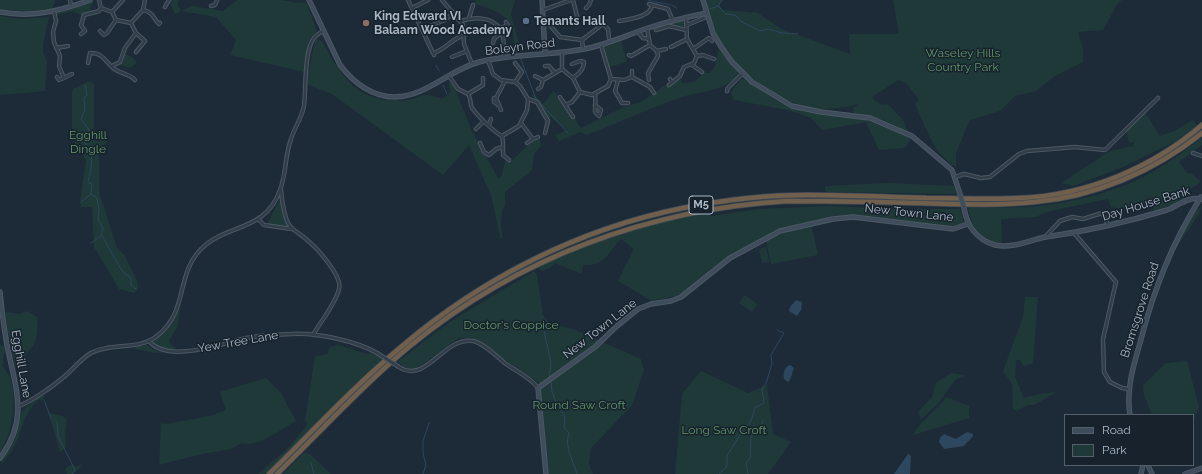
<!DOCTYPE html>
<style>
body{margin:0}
#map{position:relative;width:1202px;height:474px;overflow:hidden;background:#1d2b38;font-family:Raleway,sans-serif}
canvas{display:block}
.legend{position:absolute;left:1064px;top:414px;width:130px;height:52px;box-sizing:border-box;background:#17222d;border:1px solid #525e6a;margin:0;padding:5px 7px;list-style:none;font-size:12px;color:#abb8c6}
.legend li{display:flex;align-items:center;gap:8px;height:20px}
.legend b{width:20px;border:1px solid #525e6a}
</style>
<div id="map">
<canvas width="1202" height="474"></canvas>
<ul class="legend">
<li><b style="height:5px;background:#3f4c5c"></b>Road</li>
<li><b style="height:11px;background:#1f3939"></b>Park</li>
</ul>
</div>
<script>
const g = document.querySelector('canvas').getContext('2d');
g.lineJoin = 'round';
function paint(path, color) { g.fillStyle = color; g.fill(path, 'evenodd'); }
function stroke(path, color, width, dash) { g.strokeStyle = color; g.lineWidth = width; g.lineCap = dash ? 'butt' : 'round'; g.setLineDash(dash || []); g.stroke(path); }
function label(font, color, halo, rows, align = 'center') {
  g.font = font + ' Raleway,sans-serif'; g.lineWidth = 3; g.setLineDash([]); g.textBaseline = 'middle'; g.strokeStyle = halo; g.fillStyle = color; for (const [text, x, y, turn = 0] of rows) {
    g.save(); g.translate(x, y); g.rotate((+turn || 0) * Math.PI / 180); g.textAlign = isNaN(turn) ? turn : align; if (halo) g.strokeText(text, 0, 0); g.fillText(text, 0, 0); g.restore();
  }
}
paint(new Path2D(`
 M0 0H55L52 10 30 12 0 9Z
 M171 0H179L177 4 181 11 192 6 223 11 237 0H280L298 3 306 2 317 31 309 40 304 72 230 55 236 40 216 17 181 11 175 14 170 3Z
 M476 0H515L511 14 521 52 516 53C513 45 514 39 513 31 511 14 488 8 475 4Z
 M706 0H724L719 4 723 10 758 13 781 29 850 54 849 34H899L893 0H1122L1118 3 1103 30 1078 32 1083 50V62L1055 76 1036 91 1015 96 1000 111 970 120 956 153V167C933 154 926 127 915 104L919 100 906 83 898 80 872 97C877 103 881 106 888 104L903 120 908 132 883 120 853 113V109L858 104C842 108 823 111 807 107 778 100 732 68 719 40 713 28 710 13 706 0Z
 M94 1 90 8 92 11 86 12 82 16 73 11 57 15 58 12Z
 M0 16 21 19 49 17 43 44V52L47 61 45 91 0 95Z
 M682 20 685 22 683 28 668 26 652 30 670 23Z
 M317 39 322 41C342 78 358 105 407 100 426 98 420 90 442 99L450 93 449 83 453 84 472 131 498 178H501L505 161 510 162C520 154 528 144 539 137L541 146 534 154 532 170 505 192V206L502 210 501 226 503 238H500L492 198 469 145 443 175 332 94 306 84 315 41Z
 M621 41 627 62 609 67 603 46Z
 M719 48 738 71V76C719 93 704 90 682 97 649 108 618 123 587 135L580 132 559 141 555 135 567 130 551 117 548 119 531 95 534 94 543 104 554 91 581 128 624 107 641 102 667 84 670 86 680 79 682 83 695 82 703 73H710L715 66Z
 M125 54 132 57 137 63 130 68 119 65Z
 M742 78C759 89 778 104 798 109 839 118 874 114 911 139L905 148 879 150 866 122 822 130 811 118 788 110 734 100 731 92Z
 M89 81 94 84V130L106 137V144L99 147V192L117 248 125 256 137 281 138 289 134 293 119 289 94 247 92 207H81L80 201 86 161 82 153 76 151 72 126V94L73 89Z
 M1145 112 1160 136 1174 131 1193 120 1197 126 1174 142 1121 168 1073 186 1061 183 1110 151 1134 146V142L1129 143 1126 130Z
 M1202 138V145L1179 162 1188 174 1191 173 1201 182 1185 192 1189 198 1154 211 1153 206 1121 209 1111 207 1108 199 1046 212 1036 217 1001 219 1002 243C978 239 973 230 968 207 987 207 1006 208 1026 207 1066 204 1111 194 1147 175 1166 165 1185 151 1202 138Z
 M889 183 954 186 957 194 827 192 825 190V186Z
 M280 199 289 227 267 224Z
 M829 206 903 209H960L964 223 947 227 852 215 833 216 774 231 728 257 690 288 676 296 652 301 618 281 634 249 621 239C607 253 606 266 583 265L582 274 555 263 550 268 543 271 539 269 538 266C594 243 649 222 709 213L710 216 760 209Z
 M1202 206C1202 212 1179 242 1175 251 1170 261 1157 299 1152 304 1164 272 1176 228 1202 206Z
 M812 227 818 255 771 264 766 241 786 232Z
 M766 247 769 262 762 263 759 249Z
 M534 271 537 275 543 315 551 324 573 329 641 359 644 370 632 405 591 448 589 464 593 474H549L537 390 541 384 472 338H459L417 368 410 370 397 362 451 321Z
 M745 295 757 304 752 312 739 303Z
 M1025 297H1038L1033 363 1024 366 1020 360H1016L1015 377 1024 398 1039 394 1057 392 1034 405H1027L1017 411 1013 409 1012 384 1003 371 1023 317Z
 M181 307 177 327 169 341 172 346 177 349 166 350 152 344V341L168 329Z
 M27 311 37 317C39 345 33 346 16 366L10 348 5 312 20 314Z
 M0 345 5 346C6 352 2 358 3 364 4 371 10 374 11 380 17 405 13 431 0 452Z
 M146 345 156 351 167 352 156 353 131 348Z
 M339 345 367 354 372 353 373 355H378L384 359 362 378 265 474H258L288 448 308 424 305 421 315 356 328 354 329 347Z
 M1187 361 1199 407 1193 422V415H1152L1144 395 1143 385 1166 363Z
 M701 371 748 393 767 385 773 434 791 442 768 474H675L682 394Z
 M951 373 964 375V377L956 379 937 405 921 419 918 412 932 397 936 383Z
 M266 378 281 393 296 421C285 427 253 450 242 443L231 449 202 454 159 465 161 423 166 424 210 416 226 410 220 392Z
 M43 394 45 402 39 399C26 410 22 428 16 443 12 451 7 457 2 463L0 461 14 441 22 411Z
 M946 397 969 406V418L913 435C921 420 936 411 946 397Z
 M49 413 63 416 67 420 65 435 66 447 60 452Z
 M305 452 310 454 331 474H283Z
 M72 464 75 467 83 464 74 474H67L65 469Z`), '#1f3939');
paint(new Path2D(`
 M796 300 802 302 801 310 797 316 789 311 790 307Z
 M790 365 794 368 790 380 788 382 784 379C783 374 784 367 790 365Z
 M967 432 973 434V436L964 446 944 449 939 442 940 438 944 434 956 439Z
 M908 454 911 456 910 474H894Z`), '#2d475f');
stroke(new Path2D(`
 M648 0C659 4 668 2 677 8
 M718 6 722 0
 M710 9 718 6 726 14 735 15 742 22 760 31 768 29 782 33 798 34
 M520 57 536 99 568 133
 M436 65 439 71
 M85 85 87 95 84 98 85 109 81 119 89 130 84 140 87 147H91C92 158 92 170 88 181L89 183 92 184 91 194 97 198 99 210 98 219 103 229 101 234 122 271 131 278V285L136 289
 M443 85 447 94
 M89 130 94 136 100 138
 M81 202 91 194
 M91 243 101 236
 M543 326 551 363 549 378
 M551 382 552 392 558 407 565 417 564 427 569 433C564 447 573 460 577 474
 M45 402 51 419
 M57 422 58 436 75 470 72 474
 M311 463 314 474
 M423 474 426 465 423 453V441L429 423
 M719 474 727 466V456L741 433 751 421 755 408 764 403 762 389 766 383 772 364 771 355 784 333 777 330
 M748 474 746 463 750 458 751 437 762 425 763 420`), '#2d475f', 1);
const street = new Path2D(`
 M70 0 71 6
 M99 0 101 8 112 12 116 20 131 23 143 10 145 0
 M408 0 434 55
 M442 0 463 25 464 44 472 64
 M573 0 577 16
 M649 4 668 9 673 21
 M211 6 215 5 217 0
 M165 7 169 0
 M412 8 428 0
 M586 8 589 5 591 0
 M143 10C153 12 153 18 159 24L160 23
 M543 10 571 0
 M54 11 56 21 53 32 54 42 60 56 59 66 64 78
 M112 12 123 0
 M469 18 473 5
 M461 21C473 17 492 16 500 29 505 36 504 49 504 57
 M619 21C629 19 651 17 652 5
 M131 23 136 33 145 41 136 52
 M548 23 560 37 582 40
 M687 25 704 18
 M500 28 508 25 506 22
 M647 28 650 45 657 51 658 56 648 73 649 80
 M422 29 445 20 454 12
 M656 30 669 26 686 30
 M100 31 104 35 107 33 116 20
 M638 32 643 38 649 39
 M81 34 85 31 81 25 84 15 99 11 101 8
 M582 40 603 24 608 29 609 38
 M582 40 583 49
 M493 43 494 39 502 32
 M671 47 687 39
 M56 48 68 46
 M693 49 709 38 712 41
 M657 51 666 49
 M562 52V69L573 78 580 92 592 95 608 86 611 79 601 45
 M434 53C445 49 452 39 464 35
 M629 55 631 56 650 45
 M697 56 703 55 714 59
 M452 57 467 51
 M488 60 493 74 501 80 515 82 520 86 528 99 527 110 519 126 502 136
 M88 63 90 53C102 52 105 61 113 68 120 74 129 73 135 80
 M515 63 522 72 515 82
 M572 64 580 61 584 62C584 70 578 74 573 78
 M692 65 702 72
 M112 66 120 62 125 48 136 33
 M545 66H549L555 73
 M632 71V77
 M449 76 458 89 468 94C471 98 470 104 472 108 477 115 495 133 502 136L503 142V155L509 160
 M535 76 543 80
 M57 77 59 80 72 74
 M611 79 624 80 632 77 650 87 654 93
 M670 79 672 82
 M543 80 562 69
 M618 80 615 91 622 103H628
 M669 85 680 76 684 67 694 63 697 56 687 39 686 18
 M538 89 541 87 543 80
 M727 91 728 88 743 73
 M468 94 483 85V78
 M595 94C596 100 595 106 595 112L599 116 601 110 595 105
 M560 97 573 117
 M496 98H494V102L498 105
 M528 99 537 102 548 121 545 133
 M565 105 572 102 580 92
 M501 110 496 98 505 81
 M521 123 533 139 527 143
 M489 125 491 119
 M476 129 483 122
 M533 139 538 137
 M480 143 484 152 489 155 496 149 503 147
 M1193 153 1202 156
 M955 177 964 174 981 178 990 177 1019 154 1027 151 1075 147 1105 150 1158 98
 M281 190C282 200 283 213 288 223 292 231 300 233 306 239 316 247 343 276 339 289 336 303 321 321 313 335
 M258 219 264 225 292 229
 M1074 233 1116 282 1103 339 1104 372 1110 382 1122 388 1128 389
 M1045 237 1060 221 1072 217 1083 219 1102 213 1109 226
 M149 341C167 363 218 345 242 339 257 335 275 335 291 334 315 332 356 341 377 353
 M399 367C426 385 444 336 473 341 484 343 497 357 506 364 516 371 531 378 538 388
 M19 406C32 401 55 385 66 375 74 368 82 358 91 353 112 342 138 351 157 336 189 311 175 276 201 249 225 224 266 232 280 190 286 175 285 158 290 142 293 130 302 118 304 106 306 90 304 50 314 38 316 35 320 33 323 31`);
const secondary = new Path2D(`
 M309 0 340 65C353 82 372 97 395 97 427 96 449 70 479 62 513 53 550 56 584 49 606 45 627 35 648 28 667 22 687 17 707 13
 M542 0 545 53
 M703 0 713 33 720 45 732 62 752 82 792 106 821 112 870 118 912 136 952 170 960 194
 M0 12C32 18 60 11 90 0
 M964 208C967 226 977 240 995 245 1013 249 1029 240 1046 237 1087 231 1127 222 1167 210 1178 206 1188 196 1201 199
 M0 292C2 312 4 331 8 350 17 392 28 421 0 458
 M1130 415C1126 390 1133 367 1140 343 1154 289 1171 245 1201 197
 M1148 465 1152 474
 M546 474 538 388 595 347 617 326 638 309 651 304 671 301 681 297 730 258 780 231 833 219 853 217 953 229 968 224
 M1141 474 1143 465
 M1185 474 1202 468`);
const highway = new Path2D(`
 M269 474C313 431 354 386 401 347 482 278 579 229 683 208 724 200 766 195 807 195 847 195 887 197 927 198 959 198 990 200 1021 198 1087 195 1152 168 1202 125
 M277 474C321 431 363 385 410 346 518 257 650 209 788 201 832 201 875 202 919 203 957 204 995 206 1034 202 1094 197 1155 171 1202 133`);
stroke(street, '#4c5864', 4.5);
stroke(secondary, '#4c5864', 5.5);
stroke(highway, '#3c4853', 6);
stroke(street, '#313d49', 2.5);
stroke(secondary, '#3f4c5c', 3.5);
stroke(highway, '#705f4d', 4.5);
const streetBridge = new Path2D(`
 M377 353 399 367`);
const secondaryBridge = new Path2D(`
 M960 194 964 208`);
stroke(streetBridge, '#4c5864', 4.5, []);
stroke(secondaryBridge, '#4c5864', 5.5, []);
stroke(streetBridge, '#313d49', 2.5);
stroke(secondaryBridge, '#3f4c5c', 3.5);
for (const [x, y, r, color] of [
 [526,21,4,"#5c6f8a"],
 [366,23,4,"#8d6e63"]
]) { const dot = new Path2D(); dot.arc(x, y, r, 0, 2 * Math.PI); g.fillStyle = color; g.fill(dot); stroke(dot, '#17222d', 1.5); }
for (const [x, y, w] of [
 [701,205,24]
]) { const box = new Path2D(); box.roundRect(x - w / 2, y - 9, w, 18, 3); g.fillStyle = '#17222d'; g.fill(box); stroke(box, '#abb8c6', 1); }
label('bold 11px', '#abb8c6', null, [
 ["M5",701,205]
]);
label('bold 12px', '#abb8c6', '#17222d', [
 ["King Edward VI",374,16],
 ["Balaam Wood Academy",374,30],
 ["Tenants Hall",534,21]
], 'left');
label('12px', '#abb8c6', '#17222d', [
 ["Boleyn Road",520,47,-7],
 ["Day House Bank",1146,204,-17],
 ["New Town Lane",909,213,6],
 ["Bromsgrove Road",1140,310,-72],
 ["New Town Lane",600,329,-38],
 ["Yew Tree Lane",238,342,-10],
 ["Egghill Lane",21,364,80]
]);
label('12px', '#619868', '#17222d', [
 ["Waseley Hills",963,53],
 ["Country Park",963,67],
 ["Egghill",88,135],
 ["Dingle",88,149],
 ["Doctor's Coppice",511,325],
 ["Round Saw Croft",579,405],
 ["Long Saw Croft",724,430]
]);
</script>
